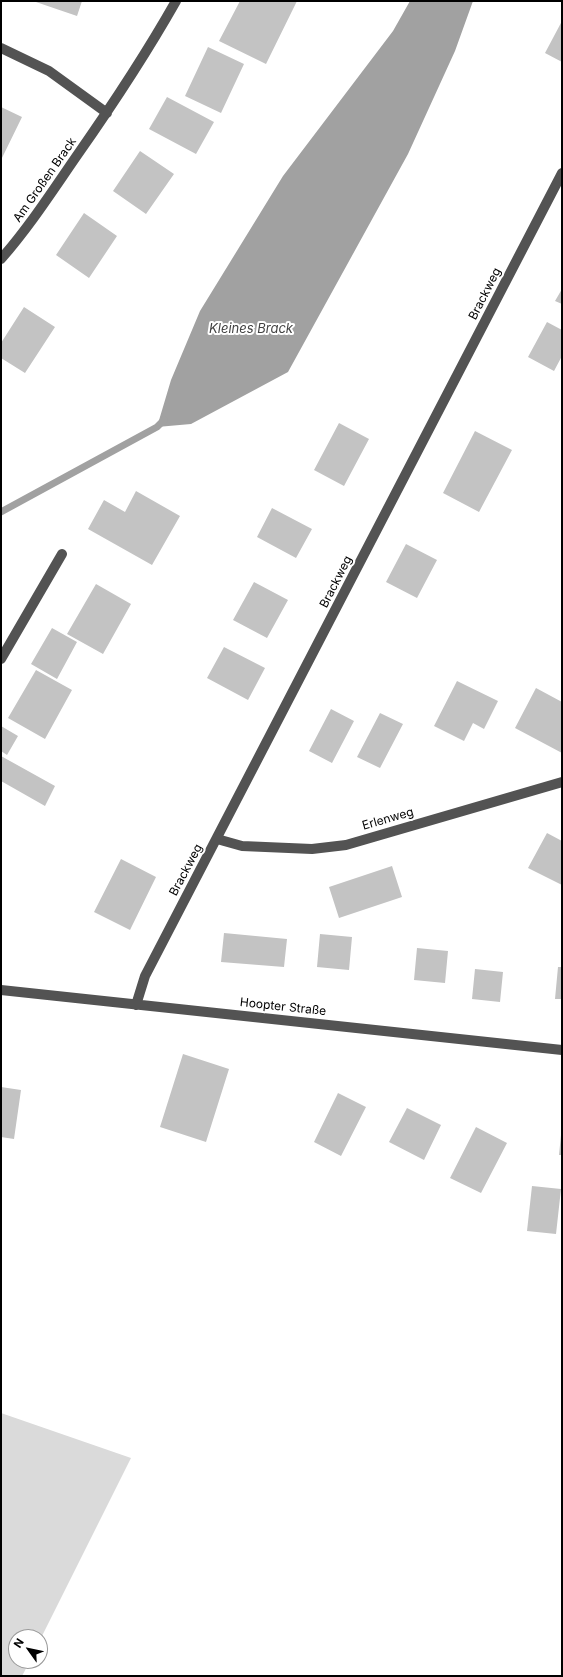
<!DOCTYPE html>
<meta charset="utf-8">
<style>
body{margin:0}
#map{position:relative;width:563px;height:1677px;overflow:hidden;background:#fff;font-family:Inter,sans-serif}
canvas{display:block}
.frame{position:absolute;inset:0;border:2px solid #000;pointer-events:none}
.north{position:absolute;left:8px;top:1629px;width:40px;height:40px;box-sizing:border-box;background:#fff;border:1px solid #999;border-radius:50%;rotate:303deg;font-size:11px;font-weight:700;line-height:16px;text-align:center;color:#000}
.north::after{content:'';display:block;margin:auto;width:14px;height:18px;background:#000;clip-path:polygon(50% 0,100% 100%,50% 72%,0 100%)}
</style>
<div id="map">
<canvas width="563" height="1677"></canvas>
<div class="frame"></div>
<div class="north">N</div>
</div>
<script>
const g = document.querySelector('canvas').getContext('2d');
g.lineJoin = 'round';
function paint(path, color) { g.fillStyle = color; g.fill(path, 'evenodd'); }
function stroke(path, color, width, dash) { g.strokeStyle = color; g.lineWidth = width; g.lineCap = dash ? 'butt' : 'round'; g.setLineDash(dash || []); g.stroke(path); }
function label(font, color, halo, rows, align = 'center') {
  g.font = font + ' Inter,sans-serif'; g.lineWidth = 4; g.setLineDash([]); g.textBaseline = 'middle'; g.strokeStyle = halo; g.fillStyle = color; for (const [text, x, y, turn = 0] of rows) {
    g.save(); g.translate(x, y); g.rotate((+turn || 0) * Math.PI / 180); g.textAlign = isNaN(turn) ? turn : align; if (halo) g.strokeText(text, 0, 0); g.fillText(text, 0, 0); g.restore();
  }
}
paint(new Path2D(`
 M1 1413 131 1458 40 1640V1637H16V1661H30L22 1676H1Z`), '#dadada');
paint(new Path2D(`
 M410 1H473L455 51 408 154 288 372 191 424 157 427 171 380 200 311 283 176 393 31Z`), '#a1a1a1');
stroke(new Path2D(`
 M1 512 157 427 164 420`), '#a1a1a1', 7);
paint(new Path2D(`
 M33 1H82L77 16Z
 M240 1H297L266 64 219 41Z
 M562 21V62L545 53Z
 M208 47 244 64 221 113 185 96Z
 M167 97 214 122 196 154 149 129Z
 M1 107 22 117 1 160Z
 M140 151 174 174 146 214 113 191Z
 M84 213 117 236 89 278 56 255Z
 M562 289V304L555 301Z
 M24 307 55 327 25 373 1 358V343Z
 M547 322 562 330V356L554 371 528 357Z
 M339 423 369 439 344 486 314 470Z
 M475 431 512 450 479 512 443 493Z
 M136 491 180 516 152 565 88 529 104 500 125 512Z
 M272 508 312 529 296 558 257 537Z
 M406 544 437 560 417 598 386 582Z
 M254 582 288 600 267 638 233 620Z
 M96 584 131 604 103 654 67 634Z
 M52 628 77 642 57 679 31 664Z
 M224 647 265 668 248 700 207 678Z
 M36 670 72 690 45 739 8 718Z
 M457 681 498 701 484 729 473 723 464 741 434 726Z
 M536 688 562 702V753L515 728Z
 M331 709 354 721 332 763 309 751Z
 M380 713 403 724 380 768 357 757Z
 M1 726 18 736 7 755 1 751Z
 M1 756 55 786 45 806 1 781Z
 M547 833 562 841V885L528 868Z
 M121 859 156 877 130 930 94 912Z
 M392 866 402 897 339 918 329 887Z
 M224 933 287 939 284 967 221 962Z
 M320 934 352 937 349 970 317 967Z
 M417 948 448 951 445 983 414 980Z
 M558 967H562V999H555Z
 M475 969 503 972 500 1002 472 999Z
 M183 1054 229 1069 206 1142 160 1127Z
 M1 1087 21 1090 14 1139 1 1137Z
 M338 1093 366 1107 341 1156 314 1142Z
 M407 1108 441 1125 424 1160 389 1142Z
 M476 1127 507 1143 481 1193 450 1178Z
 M561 1135H562V1155H559Z
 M532 1186 561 1189 556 1234 527 1231Z`), '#c3c3c3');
stroke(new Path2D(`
 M1 48 49 71 107 113
 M1 259C30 226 53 190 78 154 113 104 146 54 176 1
 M1 659 62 554
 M217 839 242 846 312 849 346 845 562 782
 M1 990 562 1050
 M136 1005 145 976 562 173`), '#535353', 10);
label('12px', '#000', '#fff', [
 ["Am Großen Brack",45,180,-55],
 ["Brackweg",485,294,-63],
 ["Brackweg",336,582,-63],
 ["Erlenweg",388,819,-16],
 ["Brackweg",186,870,-62],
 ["Hoopter Straße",283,1007,6]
]);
label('italic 13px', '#424242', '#fff', [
 ["Kleines Brack",251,329]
]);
</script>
